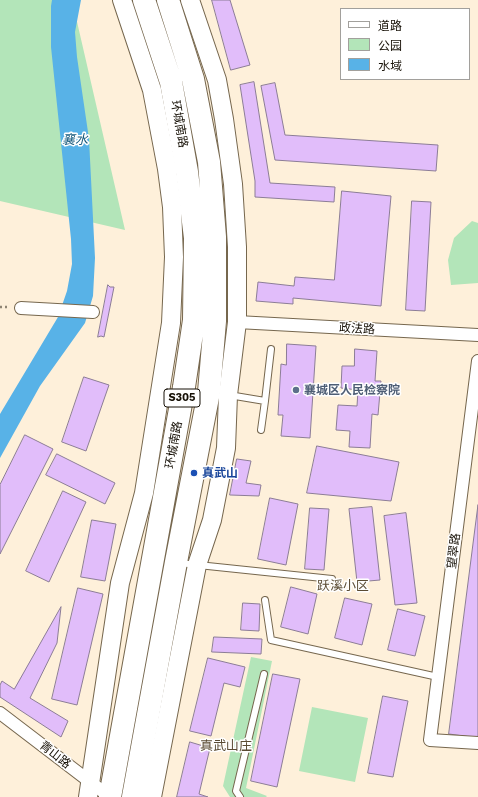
<!DOCTYPE html>
<meta charset="utf-8">
<style>
body{margin:0}
#map{position:relative;width:478px;height:797px;overflow:hidden;background:#fef0da;font-family:"Work Sans","Noto Sans SC",sans-serif}
canvas{display:block}
.legend{position:absolute;left:340px;top:8px;width:130px;height:72px;box-sizing:border-box;background:#fff;border:1px solid #a2a09c;margin:0;padding:5px 7px;list-style:none;font-size:12px;color:#171107}
.legend li{display:flex;align-items:center;gap:8px;height:20px}
.legend b{width:20px;border:1px solid #a2a09c}
</style>
<div id="map">
<canvas width="478" height="797"></canvas>
<ul class="legend">
<li><b style="height:5px;background:#fff"></b>道路</li>
<li><b style="height:11px;background:#b3e5b9"></b>公园</li>
<li><b style="height:11px;background:#58b2e7"></b>水域</li>
</ul>
</div>
<script>
const g = document.querySelector('canvas').getContext('2d');
g.lineJoin = 'round';
function paint(path, color) { g.fillStyle = color; g.fill(path, 'evenodd'); }
function stroke(path, color, width, dash) { g.strokeStyle = color; g.lineWidth = width; g.lineCap = dash ? 'butt' : 'round'; g.setLineDash(dash || []); g.stroke(path); }
function label(font, color, halo, rows, align = 'center') {
  g.font = font + ' "Work Sans","Noto Sans SC",sans-serif'; g.lineWidth = 3; g.setLineDash([]); g.textBaseline = 'middle'; g.strokeStyle = halo; g.fillStyle = color; for (const [text, x, y, turn = 0] of rows) {
    g.save(); g.translate(x, y); g.rotate((+turn || 0) * Math.PI / 180); g.textAlign = isNaN(turn) ? turn : align; if (halo) g.strokeText(text, 0, 0); g.fillText(text, 0, 0); g.restore();
  }
}
paint(new Path2D(`
 M0 0H72L125 230 0 201Z
 M472 221 478 223V283L451 285 448 260 454 238Z
 M251 657 272 661 246 788 267 796 266 797H230L223 786Z
 M312 707 368 718 355 782 299 771Z`), '#b3e5b9');
paint(new Path2D(`
 M52 0H81L75 32 77 57 89 139 95 258 93 296 85 323 40 386 0 458V414L58 317 67 291 72 264 71 239 51 47V6Z`), '#58b2e7');
const building = new Path2D(`
 M212 0H230L250 65 231 70Z
 M254 82 270 183 335 187 334 202 255 197V181L240 85Z
 M275 83 285 135 438 145 436 171 275 160 261 86Z
 M342 191 391 196 381 306 293 298V304L256 301 258 282 294 286 295 277 334 280Z
 M412 201 431 202 425 311 406 310Z
 M108 285 110 287H114L104 337 101 336 98 337Z
 M287 344 316 346 310 438 281 436 283 415H278L281 364 286 365Z
 M355 349 377 351 375 381H381L378 415 372 414 370 448 349 447 350 431 336 430 338 405 357 406 358 390 341 388 342 366H354Z
 M84 377 109 385 86 451 62 442Z
 M25 435 53 449 0 554V485Z
 M317 446 399 462 391 501 307 493Z
 M57 454 115 483 105 504 46 475Z
 M237 459 251 461 246 483 261 485 259 496 230 495Z
 M63 491 86 502 49 582 26 571Z
 M270 498 298 504 286 565 258 559Z
 M478 505V738L449 734Z
 M372 507 380 580 357 582 349 509Z
 M310 508 329 509 324 570 305 569Z
 M406 513 417 603 395 605 384 516Z
 M92 520 116 524 105 581 81 577Z
 M291 587 317 594 308 634 281 627Z
 M78 588 103 594 77 705 52 699Z
 M345 598 372 604 362 645 335 638Z
 M243 603 260 604 259 631 241 630Z
 M61 607 57 643 30 698 68 721 61 737 0 697V685L2 681 14 689Z
 M398 609 425 616 415 656 388 650Z
 M214 637 262 639 261 654 212 652Z
 M208 658 245 667 240 687 224 683 211 736 190 731Z
 M273 674 300 679 277 787 251 781Z
 M383 696 408 701 393 777 368 773Z
 M190 742 210 748 199 794 208 797H177Z`);
paint(building, '#e1bdfa');
stroke(building, '#8c7d96', 1);
const lane = new Path2D(`
 M229 395 265 401 261 430
 M265 401 271 349
 M179 563 332 579
 M265 600 271 640 438 677
 M240 797 236 791 264 674`);
const street = new Path2D(`
 M21 308 93 312
 M237 322 478 335
 M478 361 430 740 478 743
 M0 713 110 797`);
const secondary = new Path2D(`
 M88 797 120 583 144 493 171 323 174 257 172 207 167 169 152 90 122 0
 M152 797 197 565 212 520 226 448 228 395 237 322V247L233 184 224 119 217 80 190 0`);
const highway = new Path2D(`
 M110 797 184 387 194 320 195 238 187 172 171 82 144 0
 M133 797 176 562 209 392 215 321V237L209 162 193 79 168 0`);
stroke(lane, '#76674e', 8);
stroke(street, '#76674e', 14);
stroke(secondary, '#76674e', 20);
stroke(highway, '#76674e', 24);
stroke(new Path2D(`
 M0 307H10`), '#8f8574', 2.5, [2, 3]);
stroke(lane, '#fff', 6);
stroke(street, '#fff', 12);
stroke(secondary, '#fff', 18);
stroke(highway, '#fff', 22);
for (const [x, y, r, color] of [
 [296,390,4,"#5c6f8a"],
 [194,473,4,"#1a4fb4"]
]) { const dot = new Path2D(); dot.arc(x, y, r, 0, 2 * Math.PI); g.fillStyle = color; g.fill(dot); stroke(dot, '#fff', 1.5); }
for (const [x, y, w] of [
 [182,398,36]
]) { const box = new Path2D(); box.roundRect(x - w / 2, y - 9, w, 18, 3); g.fillStyle = '#fff'; g.fill(box); stroke(box, '#171107', 1); }
label('bold 11px', '#171107', null, [
 ["S305",182,398]
]);
label('12px', '#171107', '#fff', [
 ["环城南路",179,124,80],
 ["政法路",357,329,3],
 ["环城南路",174,445,-80],
 ["望翠路",454,551,-83],
 ["青山路",55,755,38]
]);
label('bold 12px', '#4e5e75', '#fff', [
 ["襄城区人民检察院",304,390]
], 'left');
label('bold 12px', '#164399', '#fff', [
 ["真武山",202,473]
], 'left');
label('italic 13px', '#175a7e', '#fff', [
 ["襄水",75,140]
]);
label('13px', '#5a4b33', '#fff', [
 ["跃溪小区",343,586],
 ["真武山庄",226,746]
]);
</script>
